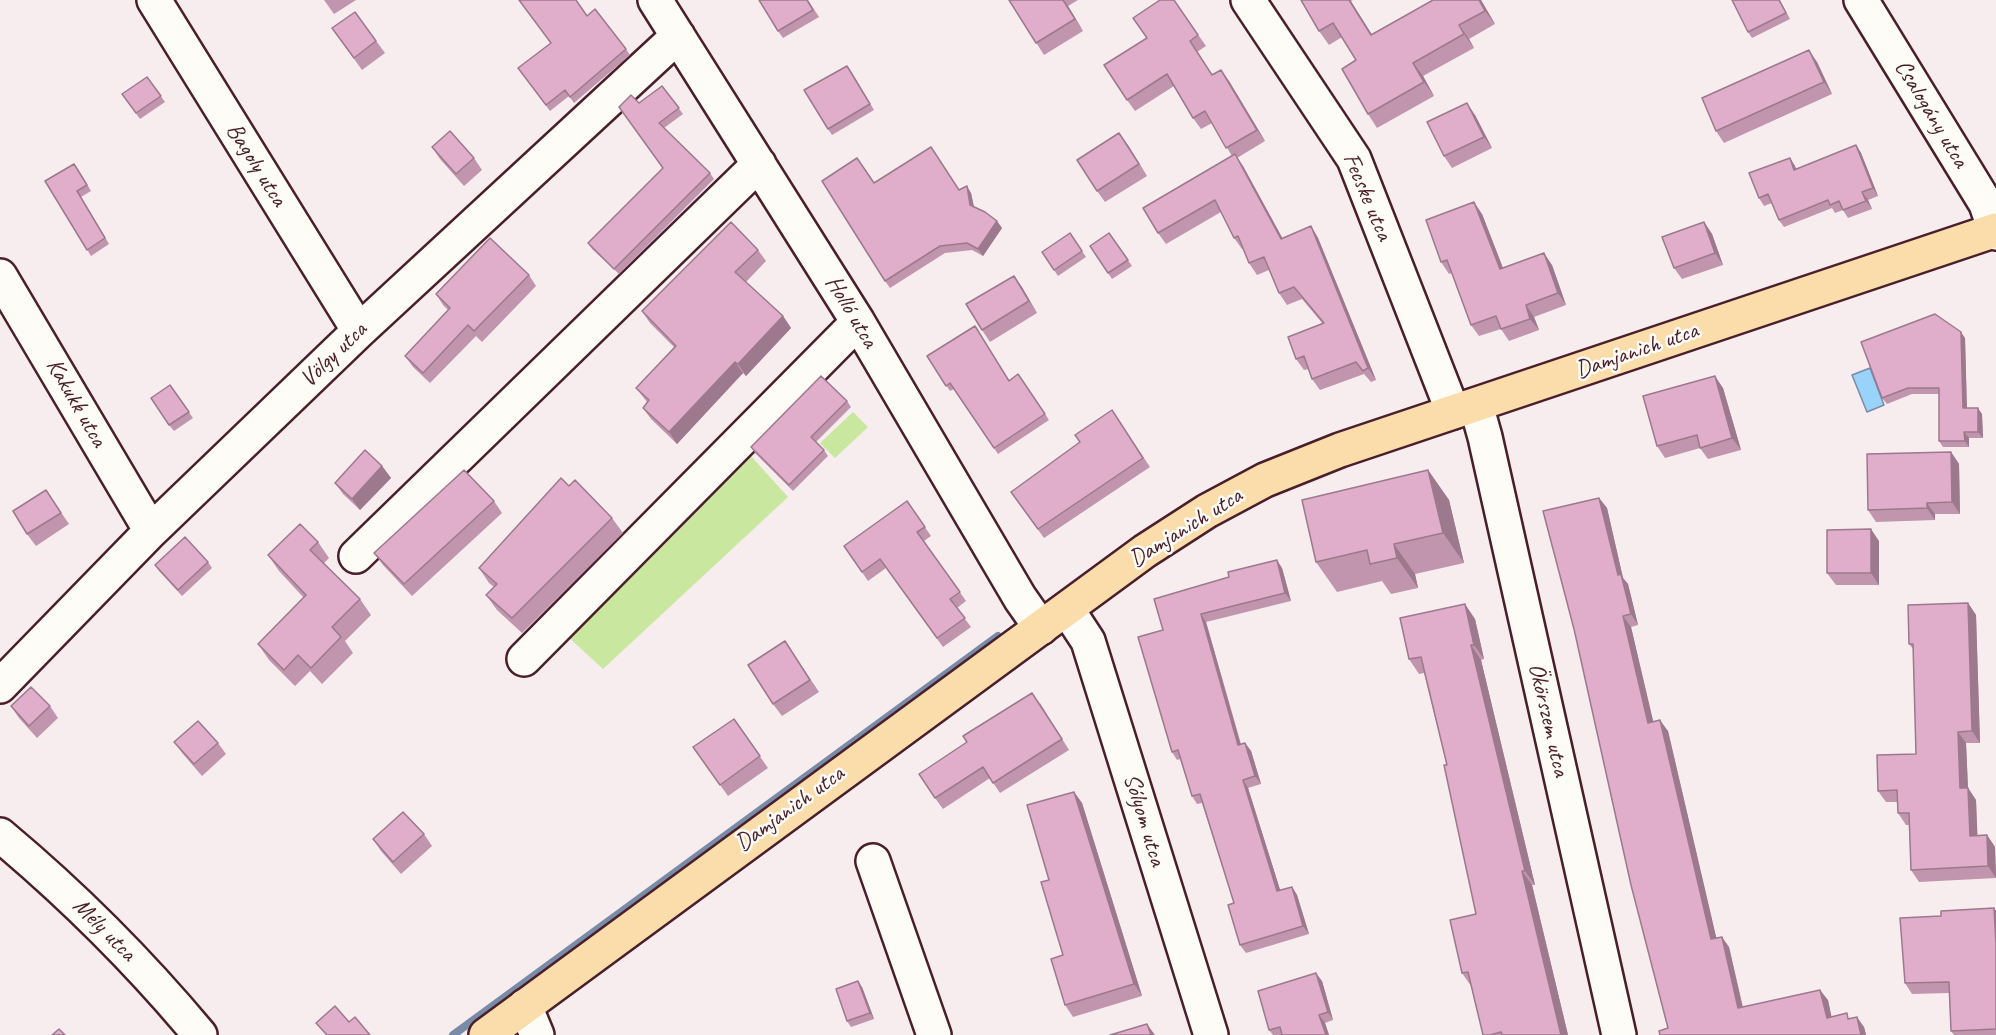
<!DOCTYPE html>
<meta charset="utf-8">
<style>
body{margin:0}
canvas{display:block;background:#f7ecee}
</style>
<canvas width="1996" height="1035"></canvas>
<script>
const g = document.querySelector('canvas').getContext('2d');
g.lineJoin = 'round';
function paint(path, color) { g.fillStyle = color; g.fill(path, 'evenodd'); }
function stroke(path, color, width, dash) { g.strokeStyle = color; g.lineWidth = width; g.lineCap = dash ? 'butt' : 'round'; g.setLineDash(dash || []); g.stroke(path); }
function label(font, color, halo, rows, align = 'center') {
  g.font = font + ' Caveat,sans-serif'; g.lineWidth = 5; g.setLineDash([]); g.textBaseline = 'middle'; g.strokeStyle = halo; g.fillStyle = color; for (const [text, x, y, turn = 0] of rows) {
    g.save(); g.translate(x, y); g.rotate((+turn || 0) * Math.PI / 180); g.textAlign = isNaN(turn) ? turn : align; if (halo) g.strokeText(text, 0, 0); g.fillText(text, 0, 0); g.restore();
  }
}
paint(new Path2D(`
 M853 412 868 427 835 458 820 443Z
 M750 455 788 497 603 669 566 635Z`), '#cae79f');
const water = new Path2D(`
 M1870 368 1884 405 1867 412 1852 375Z`);
paint(water, '#99d3f9');
stroke(water, '#798ba7', 1.5);
stroke(new Path2D(`
 M453 1035 998 636`), '#798ba7', 8);
const minor = new Path2D(`
 M154 0 359 331
 M655 0 858 322 1020 598 1041 628
 M1248 0 1354 159 1453 412
 M1861 0 1986 204 1996 233
 M0 276 151 531
 M1476 405 1485 437 1619 1035
 M356 556 759 164
 M1067 609 1088 641 1211 1035
 M524 659 858 322
 M0 686 151 531 359 331 678 36
 M0 835C73 896 139 962 200 1035
 M873 861 934 1035
 M525 1006 537 1035`);
const major = new Path2D(`
 M486 1035 1145 551 1207 511 1265 480 1340 450 1996 230`);
stroke(minor, '#4a1f2b', 38);
stroke(major, '#4a1f2b', 38);
stroke(minor, '#fdfcf7', 33);
stroke(major, '#faddab', 33);
paint(new Path2D(`
 M324 0H356L334 14Z
 M808 0 819 17 783 38 778 31Z
 M1009 0H1078L1068 6 1083 31 1044 55Z
 M1174 0 1206 46 1197 52 1212 75 1229 81 1265 141 1237 158 1243 166 1282 238 1311 226 1318 238 1376 380 1371 382 1364 374 1320 390 1312 379 1309 369 1304 370 1296 359 1323 324 1302 299 1287 305 1279 293 1269 270 1257 275 1249 263 1243 249H1242L1234 238 1221 212 1166 244 1158 233 1232 156 1212 123 1201 129 1193 118 1174 86 1135 111 1127 100 1147 38Z
 M1301 0H1353L1351 1 1372 35 1481 0 1495 24 1469 39 1474 48 1423 76 1434 96 1377 128 1368 114 1356 60 1342 37 1329 45 1319 31Z
 M1732 0H1780L1790 19 1752 38 1748 32Z
 M355 12 385 53 362 70 332 28Z
 M587 16 626 49 630 55 574 103 569 96 550 111 518 68Z
 M1817 62 1832 94 1724 143 1716 131Z
 M851 71 874 110 832 135 828 129Z
 M147 77 165 102 140 119 122 94Z
 M662 86 683 114 664 128 710 173 714 179 619 274 592 249 588 243 663 168 639 103Z
 M1475 115 1492 148 1452 168 1444 156Z
 M1119 133 1147 176 1105 202 1097 191Z
 M1856 145 1861 153 1878 196 1868 200 1872 209 1848 218 1843 210 1835 213 1832 208 1784 227 1779 220 1772 203 1764 206 1759 198 1790 158 1796 169Z
 M432 147 474 158 482 170 464 186 440 159Z
 M78 169 91 191 81 197 109 244 91 256 45 181Z
 M874 183 959 190 971 193 974 207 1002 228 983 256 972 250 945 253 890 288 885 281Z
 M1482 214 1503 268 1552 265 1566 305 1534 317 1539 330 1509 341 1501 329 1479 336 1471 325 1452 273 1449 274 1441 262Z
 M1704 222 1712 234 1723 265 1682 279 1674 268Z
 M1070 233 1086 257 1058 276 1042 252Z
 M1109 233 1132 266 1112 279 1090 246Z
 M758 250 766 261 746 282 783 316 791 328 746 376 743 373 677 444 651 419 643 408 647 402 636 388 674 347 650 323 642 311Z
 M529 275 536 286 482 342 476 336 430 383 413 367 405 356 448 310 443 305 436 294Z
 M1014 276 1037 313 990 342 982 330Z
 M1965 338 1967 408 1982 414 1983 438H1969V447H1943L1939 441V394H1912L1887 404 1882 398Z
 M927 356 1009 380 1018 374 1049 420 998 454 954 389 950 391Z
 M170 385 193 418 174 431 169 425Z
 M1723 388 1741 450 1708 459 1700 448 1665 458 1657 446Z
 M847 401 851 407 816 442 824 450 828 456 793 491 755 453 751 447Z
 M1118 419 1150 467 1044 538 1011 492Z
 M1951 452 1959 464 1960 514H1935V520L1876 522 1868 510Z
 M382 466 391 478 360 510 343 494 335 483Z
 M1428 470 1449 500 1464 563 1415 574 1418 588 1391 594 1382 581 1337 592 1316 562Z
 M569 486 612 518 623 533 522 633 497 610 486 595 494 587 489 583 479 568Z
 M1599 498 1607 508 1623 578 1628 584 1638 625 1631 627 1653 722 1668 731 1716 938 1729 947 1743 1007 1828 1000 1831 1017 1851 1018 1864 1027 1866 1035H1660L1668 1028Z
 M494 501 502 513 412 596 383 565 374 553Z
 M907 501 931 536 924 541 966 601 957 608 971 627 943 647 886 568 868 581 844 546Z
 M54 502 69 524 36 546 27 534Z
 M1879 541V585H1836L1827 573Z
 M318 542 329 558 324 563 360 599 371 615 345 641 353 653 322 684 310 671 295 686 269 660 258 644 304 598 279 571 268 555Z
 M208 562 212 568 182 596 159 571 155 565Z
 M1282 568 1291 601 1206 622 1241 744 1245 743 1251 751 1261 784 1248 788 1280 890 1292 887 1297 895 1309 934 1246 953 1240 945 1234 903 1202 803 1197 804 1192 796 1180 759 1177 760 1172 752 1163 630Z
 M1968 603 1976 615 1980 743H1966L1968 788 1976 800 1977 836 1987 835 1995 847 1996 878 1919 882 1911 870 1909 825H1906L1898 813 1897 802H1886L1878 791 1916 754 1913 649 1909 644Z
 M1475 619 1484 659 1481 660 1535 885H1532L1568 1035H1483L1471 986 1462 973 1476 914 1447 765 1424 673 1419 674 1409 659Z
 M793 653 819 692 782 716 773 704Z
 M1040 703 1069 750 1000 793 990 778 943 809 935 798Z
 M11 706H50L58 718 37 738 19 718Z
 M734 719 768 768 728 796 693 747Z
 M174 742 218 743 226 754 202 776 183 754Z
 M1074 792 1082 803 1142 996 1073 1017 1065 1005 1063 955 1049 880Z
 M424 834 432 846 401 874 381 851 373 839Z
 M1994 908 1996 911V1035H1954L1951 1031 1949 993 1912 994 1905 983 1941 916Z
 M1322 981 1333 1020 1325 1023 1329 1035H1273L1269 1030Z
 M862 987 874 1019 851 1027 847 1021Z`), '#c195ae');
paint(new Path2D(`
 M1064 0 1068 6 1083 31 1075 19Z
 M1349 0H1350L1381 49 1371 35Z
 M1479 0H1481L1495 24 1485 11Z
 M1459 25 1469 39 1474 48 1464 34Z
 M1809 50 1817 62 1832 94 1824 82Z
 M1413 63 1423 76 1434 96 1424 82Z
 M1221 70 1229 81 1265 141 1257 130Z
 M1467 103 1475 115 1492 148 1484 137Z
 M1119 133 1128 145 1147 176 1139 164Z
 M1856 145 1861 153 1878 196 1873 188Z
 M1235 154 1243 166 1289 250 1281 239Z
 M1790 158 1795 166 1800 177 1794 170Z
 M967 186 971 193 975 212 970 205Z
 M1862 192 1868 200 1872 209 1866 201Z
 M1474 202 1482 214 1508 281 1500 269Z
 M997 221 1002 228 983 256 978 249Z
 M1704 222 1712 234 1723 265 1715 253Z
 M1311 226 1318 238 1376 380 1368 368Z
 M1544 253 1552 265 1566 305 1558 293Z
 M1014 276 1022 287 1037 313 1029 301Z
 M1526 305 1534 317 1539 330 1530 319Z
 M783 316 791 328 746 376 738 364Z
 M1961 332 1965 338 1967 414 1963 408Z
 M735 362 743 373 677 444 669 432Z
 M1715 376 1723 388 1741 450 1732 438Z
 M1978 408 1982 414 1983 438 1978 432Z
 M1964 432 1969 438V447L1965 441Z
 M1951 452 1959 464 1960 514 1952 502Z
 M382 466 391 478 360 510 352 499Z
 M1428 470 1449 500 1464 563 1443 533Z
 M1599 498 1607 508 1623 578 1628 584 1638 625 1631 614 1618 575Z
 M1927 503 1935 514V520L1927 508Z
 M1871 529 1879 541V585L1871 573Z
 M1394 544 1415 574 1418 588 1397 558Z
 M1277 560 1282 568 1291 601 1285 593Z
 M1968 603 1976 615 1980 743 1972 731Z
 M1465 604 1475 619 1484 659 1474 645Z
 M1201 614 1206 622 1243 753 1238 745Z
 M1623 616 1631 627 1656 733 1648 723Z
 M1471 645 1481 660 1535 885 1525 871Z
 M1660 720 1668 731 1719 949 1711 939Z
 M1958 732 1966 743 1968 788 1976 800 1978 848 1970 836 1960 788Z
 M1245 743 1251 751 1261 784 1255 776Z
 M1243 780 1248 788 1283 899 1277 891Z
 M1074 792 1082 803 1142 996 1134 984Z
 M1987 835 1995 847 1996 878 1988 866Z
 M1522 871 1532 885 1568 1035H1561Z
 M1292 887 1297 895 1309 934 1303 926Z
 M1994 908 1996 911V945Z
 M1722 937 1729 947 1745 1018 1738 1008Z
 M1316 973 1322 981 1333 1020 1328 1012Z
 M858 981 862 987 874 1019 870 1013Z
 M1820 990 1828 1000 1834 1028 1827 1018Z
 M1319 1015 1325 1023 1329 1035H1326Z
 M1857 1017 1864 1027 1866 1035H1861Z
 M1147 1024 1155 1035H1151Z`), '#9d798d');
const building = new Path2D(`
 M519 0H576L587 16 595 9 626 49 570 97 565 90 546 105 518 68 551 43Z
 M759 0H807L813 10 778 31Z
 M1009 0H1063L1075 19 1036 43Z
 M1160 0H1174L1198 35 1190 41 1212 75 1221 70 1257 130 1226 148 1205 111 1193 118 1167 74 1127 100 1104 65 1147 38 1133 18Z
 M1301 0H1349L1371 35 1433 0H1479L1485 11 1459 25 1464 34 1413 63 1424 82 1368 114 1342 69 1356 60 1333 23 1319 31Z
 M1732 0H1779L1786 13 1748 32Z
 M355 12 376 41 354 58 332 28Z
 M1809 50 1824 82 1716 131 1702 98Z
 M847 66 870 104 828 129 804 90Z
 M147 77 161 96 136 113 122 94Z
 M662 86 679 108 659 123 710 173 614 269 588 243 663 168 619 107 631 95 639 103Z
 M1467 103 1484 137 1444 156 1427 122Z
 M450 131 474 158 456 174 432 147Z
 M1119 133 1139 164 1097 191 1077 160Z
 M1856 145 1873 188 1862 192 1866 201 1843 210 1839 201 1830 205 1828 200 1779 220 1768 194 1759 198 1749 173 1790 158 1794 170Z
 M931 147 959 190 967 186 970 205 985 212 997 221 978 249 967 243 940 246 885 281 822 181 857 158 874 183Z
 M1235 154 1281 239 1311 226 1368 368 1363 371 1356 362 1312 379 1304 356 1296 359 1288 337 1324 323 1294 287 1279 293 1264 257 1249 263 1238 236 1234 238 1215 200 1158 233 1143 208Z
 M74 164 87 185 77 191 105 238 87 250 45 181Z
 M1474 202 1500 269 1544 253 1558 293 1526 305 1530 319 1501 329 1496 316 1471 325 1447 260 1441 262 1426 220Z
 M731 222 758 250 735 272 783 316 738 364 735 362 669 432 643 408 649 400 636 388 676 346 642 311Z
 M1704 222 1715 253 1674 268 1662 237Z
 M1070 233 1082 251 1054 270 1042 252Z
 M1109 233 1128 260 1108 273 1090 246Z
 M490 238 529 275 474 331 468 325 423 373 405 356 450 308 436 294Z
 M1014 276 1029 301 982 330 966 304Z
 M1935 314 1961 332 1963 408H1978V432H1964L1965 441H1939V388H1908L1882 398 1861 342Z
 M975 326 1009 381 1018 374 1045 414 994 448 950 383 946 386 927 356Z
 M821 376 847 401 811 437 824 450 789 485 751 447Z
 M1715 376 1732 438 1700 448 1697 435 1657 446 1643 396Z
 M170 385 189 412 169 425 151 398Z
 M1112 410 1143 458 1038 529 1011 492 1080 442 1075 435Z
 M365 450 382 466 352 499 335 483Z
 M1951 452 1952 502 1927 503V508L1868 510 1867 454Z
 M464 470 494 501 404 584 374 553Z
 M1428 470 1443 533 1394 544 1397 558 1370 564 1367 550 1316 562 1302 500Z
 M561 478 569 486 575 480 612 518 512 618 486 595 497 584 479 568Z
 M46 490 61 513 27 534 13 511Z
 M1599 498 1618 575 1621 574 1631 614 1623 616 1648 723 1660 720 1711 939 1722 937 1738 1008 1820 990 1827 1018 1847 1013 1848 1019 1857 1017 1861 1035H1660L1659 1031 1668 1028 1631 885 1574 629 1543 511Z
 M907 501 925 527 917 532 960 592 950 599 965 618 937 638 880 559 862 572 844 546Z
 M300 524 318 542 310 550 360 599 332 627 341 637 311 668 298 655 284 670 258 644 306 595 268 555Z
 M1871 529V573H1827V530Z
 M185 537 208 562 178 590 155 565Z
 M1277 560 1285 593 1201 614 1238 745 1245 743 1255 776 1243 780 1277 891 1292 887 1303 926 1240 945 1228 905 1234 903 1200 794 1192 796 1178 750 1172 752 1138 637 1163 630 1154 599 1229 577 1228 572Z
 M1968 603 1972 731 1958 732 1960 788H1968L1970 836 1987 835 1988 866 1911 870 1909 813H1898L1897 790 1878 791 1877 755 1916 754 1913 644H1909L1908 605Z
 M1465 604 1474 645H1471L1525 871H1522L1561 1035H1502L1501 1032 1490 1035H1483L1468 972 1462 973 1450 920 1476 914 1444 765H1447L1421 657 1409 659 1400 618Z
 M785 641 810 680 773 704 748 665Z
 M31 687 50 706 29 726 11 706Z
 M1032 693 1062 739 993 783 983 767 935 798 919 774 967 742 963 736Z
 M734 719 760 756 720 785 693 747Z
 M198 721 218 743 194 764 174 742Z
 M1074 792 1134 984 1065 1005 1051 959 1063 955 1041 882 1049 880 1027 805Z
 M403 812 424 834 393 862 373 839Z
 M1994 908 1996 945V1029L1951 1031 1949 982 1905 983 1900 918 1941 916V911Z
 M1316 973 1328 1012 1319 1015 1326 1035H1282L1280 1027 1269 1030 1258 991Z
 M858 981 870 1013 847 1021 836 989Z
 M335 1006 349 1022 355 1017 370 1035H327L316 1023Z
 M1147 1024 1151 1035H1110Z
 M59 1029 65 1035H52Z`);
paint(building, '#e0adca');
stroke(building, '#9d798d', 1.5);
label('24px', '#4a1f2b', '#fdfcf7', [
 ["Csalogány utca",1931,114,59],
 ["Bagoly utca",256,165,58],
 ["Fecske utca",1367,197,67],
 ["Holló utca",851,312,59],
 ["Damjanich utca",1637,351,-19],
 ["Völgy utca",334,355,-44],
 ["Kakukk utca",76,403,60],
 ["Damjanich utca",1186,528,-32],
 ["Ökörszem utca",1548,720,77],
 ["Damjanich utca",790,809,-36],
 ["Sólyom utca",1144,820,73],
 ["Mély utca",104,930,45]
]);
</script>
